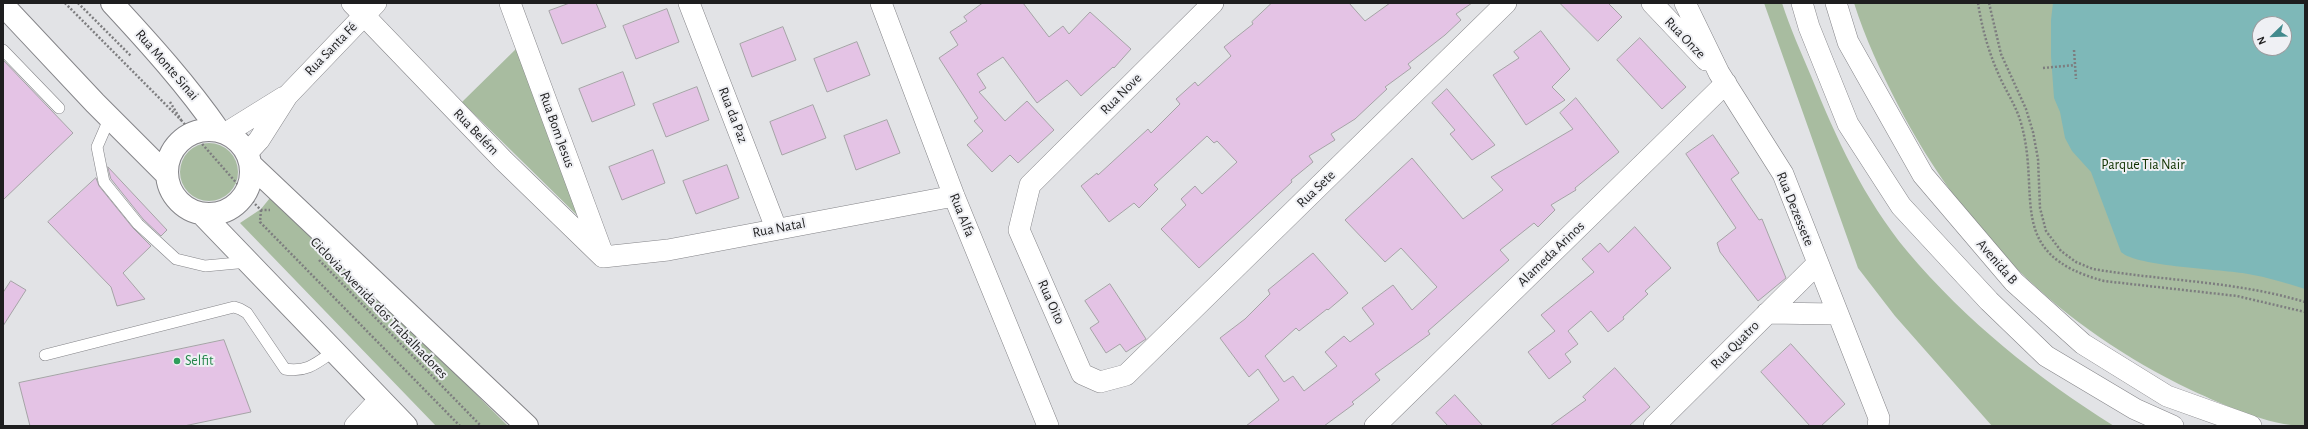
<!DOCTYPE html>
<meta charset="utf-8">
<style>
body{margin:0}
#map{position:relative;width:2308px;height:429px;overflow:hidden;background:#e2e3e6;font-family:"Alegreya Sans",sans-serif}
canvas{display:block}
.frame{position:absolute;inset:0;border:4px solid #1e1e1f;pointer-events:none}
.north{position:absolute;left:2252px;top:16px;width:40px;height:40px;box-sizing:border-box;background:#eff0f4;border:1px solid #9b9c9f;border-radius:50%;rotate:247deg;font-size:11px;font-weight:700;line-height:16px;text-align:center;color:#1e1e1f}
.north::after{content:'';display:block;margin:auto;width:14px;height:18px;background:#428a8d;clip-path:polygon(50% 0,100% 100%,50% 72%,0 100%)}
</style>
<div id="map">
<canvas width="2308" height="429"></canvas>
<div class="frame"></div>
<div class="north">N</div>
</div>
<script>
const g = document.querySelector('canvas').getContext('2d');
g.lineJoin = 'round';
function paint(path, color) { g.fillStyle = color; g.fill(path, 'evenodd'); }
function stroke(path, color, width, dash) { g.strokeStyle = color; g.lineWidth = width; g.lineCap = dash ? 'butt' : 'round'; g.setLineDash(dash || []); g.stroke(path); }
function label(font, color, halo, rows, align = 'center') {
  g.font = font + ' "Alegreya Sans",sans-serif'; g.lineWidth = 4; g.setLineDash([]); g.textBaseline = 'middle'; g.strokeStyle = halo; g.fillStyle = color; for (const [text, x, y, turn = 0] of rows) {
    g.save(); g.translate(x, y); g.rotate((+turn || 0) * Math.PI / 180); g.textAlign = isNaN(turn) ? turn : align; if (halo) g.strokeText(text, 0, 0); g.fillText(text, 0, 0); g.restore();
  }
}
paint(new Path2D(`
 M1764 3H1782C1790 28 1801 52 1811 76 1836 138 1864 199 1907 251 1967 322 2036 377 2114 426H1992L1895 316 1858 268Z
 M1854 3H2305V426C2269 426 2224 405 2191 390 2060 327 1965 234 1898 105 1881 72 1865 38 1854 3ZM2260 24H2284V48H2260Z
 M518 47 586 224 462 102Z
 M180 172a29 29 0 1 1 58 0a29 29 0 1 1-58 0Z
 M274 193 508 426H436L240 223 261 209Z`), '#a8bca0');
paint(new Path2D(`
 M2053 3H2305V289C2286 283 2267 277 2248 274 2223 269 2137 267 2121 252L2091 172 2072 151 2065 138 2060 112 2054 98 2051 56V20ZM2260 24H2284V48H2260Z`), '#7eb8b8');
const building = new Path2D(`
 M570 3H596L606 27 562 44 549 11Z
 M983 3H1023L1049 37 1063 26 1069 34 1090 12 1131 49 1114 68 1113 67 1081 96 1067 80 1037 103 1003 57 977 74 986 88 979 92 1005 121 1027 101 1054 130 1018 163 1010 155 992 172 967 145 983 131 974 121 978 118 939 58 958 45 950 32 967 21 964 17Z
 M1272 3H1349L1365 21 1390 3H1472L1456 14 1461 20 1445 35 1408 64 1411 68 1385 87 1387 89 1355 119 1331 134 1335 140 1309 156 1313 162 1291 180 1292 182 1199 268 1161 229 1186 205 1181 199 1195 186 1202 194 1237 162 1217 141 1214 143 1207 136 1154 185 1158 189 1139 208 1134 203 1109 222 1081 186 1097 173 1098 175 1148 129 1151 133 1180 104 1176 99 1195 82 1198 86 1231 56 1224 47 1253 24 1252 22Z
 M1560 3H1608L1622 17 1598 41Z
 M667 9 679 42 636 59 623 26Z
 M783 27 796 60 752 77 740 44Z
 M1541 31 1570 69 1552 87 1565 100 1526 125 1493 75 1519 58 1514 52Z
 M1640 38 1686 87 1662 109 1617 60Z
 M857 42 870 75 827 92 814 59Z
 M3 60 73 133 3 200Z
 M623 72 635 105 592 122 579 89Z
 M697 87 709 120 666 137 653 104Z
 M1447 89 1495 145 1472 160 1450 134 1455 130 1432 103Z
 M1576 98 1619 152 1575 188 1576 190 1551 205 1555 210 1538 227 1534 223 1500 250 1509 260 1428 331 1430 334 1375 374 1380 380 1352 402 1354 404 1324 426H1246L1279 400 1258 369 1249 377 1220 338 1245 319 1270 294 1268 290 1313 253 1348 293 1328 310 1327 309 1299 331 1296 328 1265 356 1284 382 1293 376 1304 391 1337 366 1325 352 1344 336 1350 342 1374 324 1362 308 1393 285 1412 310 1437 287 1401 248 1385 262 1345 220 1412 158 1463 219 1503 190 1491 177 1573 129 1560 113Z
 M813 105 826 138 782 155 770 122Z
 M887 120 900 153 856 170 844 136Z
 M1713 135 1739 173 1731 179 1759 220 1762 219 1786 278 1758 301 1720 252 1717 243 1736 228 1686 154Z
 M653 150 665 183 622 200 609 167Z
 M727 165 739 198 696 214 683 181Z
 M108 167 167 230 161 236 143 219 111 179Z
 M96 178 99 186 133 228 151 246 123 273 145 299 117 306 111 287 48 222Z
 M1635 227 1671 268 1645 291 1648 294 1623 317 1624 319 1608 332 1591 311 1568 331 1578 344 1565 354 1571 362 1549 379 1528 352 1555 331 1541 315 1594 272 1582 259 1600 243 1608 252Z
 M11 281 26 290 3 326V293Z
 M1110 284 1146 339 1126 352 1120 344 1106 353 1090 328 1099 322 1085 301Z
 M224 340 251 412 184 426H30L19 383Z
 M1791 344 1845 404 1821 426H1810L1761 372Z
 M1615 368 1650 407 1629 426H1550L1586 400 1583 397Z
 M1455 395 1483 426H1448L1436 413Z`);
paint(building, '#e4c3e5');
stroke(building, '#a5a3a6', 1);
const lane = new Path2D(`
 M3 50 59 108
 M110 117 97 147 104 182 138 224 176 259 205 266 248 262
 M45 355 234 307 240 309 247 313 285 369C306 373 317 363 334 351`);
const street = new Path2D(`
 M352 3 503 160 603 257
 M510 3 602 252
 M689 3 776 228
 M881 3 954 196 1048 426
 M1213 3 1030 185 1019 230 1082 374 1100 382 1126 375 1506 3
 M1652 3 1706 60
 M1685 3 1719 73 1783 174 1879 418 1878 426
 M1802 3 1809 27 1848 124 1901 206 1989 301 2046 356 2135 409 2173 426
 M1836 3 1848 42 1923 175 2014 282 2083 344 2167 396 2251 426
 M226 133 284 97
 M247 153 259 140 287 96 376 3
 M603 257 668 250 954 196
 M1767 313 1837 314
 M355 426 380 399
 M380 426 396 416
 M1375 426 1726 83
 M1654 426 1817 264`);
const secondary = new Path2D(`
 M112 3C150 44 187 85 219 131
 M3 5 95 103 167 175
 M167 172a42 42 0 1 1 84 0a42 42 0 1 1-84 0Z
 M251 165 527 426
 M202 214 406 426`);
stroke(lane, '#848488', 12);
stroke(street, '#848488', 22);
stroke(secondary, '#848488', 24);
stroke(new Path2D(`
 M65 3 181 120 170 102
 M78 3 131 56
 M1978 3C1982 28 1988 50 1998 73 2005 90 2016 105 2021 123 2042 196 2003 254 2104 281L2237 296 2305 312
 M1989 3 2001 54 2026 109 2033 132 2038 159 2040 208 2046 231 2061 251 2076 262 2093 269C2164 281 2236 281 2305 302
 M2074 50 2076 79
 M2043 68 2075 65
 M181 120 255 204 261 210H270
 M261 210 260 222 460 426
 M319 260 481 426`), '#7d7d7f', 2.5, [2, 2]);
stroke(lane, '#fff', 11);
stroke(street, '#fff', 21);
stroke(secondary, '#fff', 22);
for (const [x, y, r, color] of [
 [177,361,4,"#2e9e5b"]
]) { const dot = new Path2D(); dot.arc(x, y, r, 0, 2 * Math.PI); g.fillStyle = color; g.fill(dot); stroke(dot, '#eff0f4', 1.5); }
label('14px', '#1e1e1f', '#eff0f4', [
 ["Rua Onze",1685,38,46],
 ["Rua Santa Fé",331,49,-46],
 ["Rua Monte Sinai",167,65,49],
 ["Rua Nove",1121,94,-45],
 ["Rua da Paz",733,115,69],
 ["Rua Bom Jesus",557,130,70],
 ["Rua Belém",476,132,46],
 ["Rua Sete",1316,189,-44],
 ["Rua Dezessete",1795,209,68],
 ["Rua Alfa",962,215,68],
 ["Rua Natal",779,228,-11],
 ["Alameda Arinos",1551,254,-44],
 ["Avenida B",1997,262,49],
 ["Rua Oito",1051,302,66],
 ["Ciclovia Avenida dos Trabalhadores",379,308,46],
 ["Rua Quatro",1735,345,-45]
]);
label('14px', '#130', '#eff0f4', [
 ["Parque Tia Nair",2143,165]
]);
label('14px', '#27864d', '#eff0f4', [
 ["Selfit",185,361]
], 'left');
</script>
